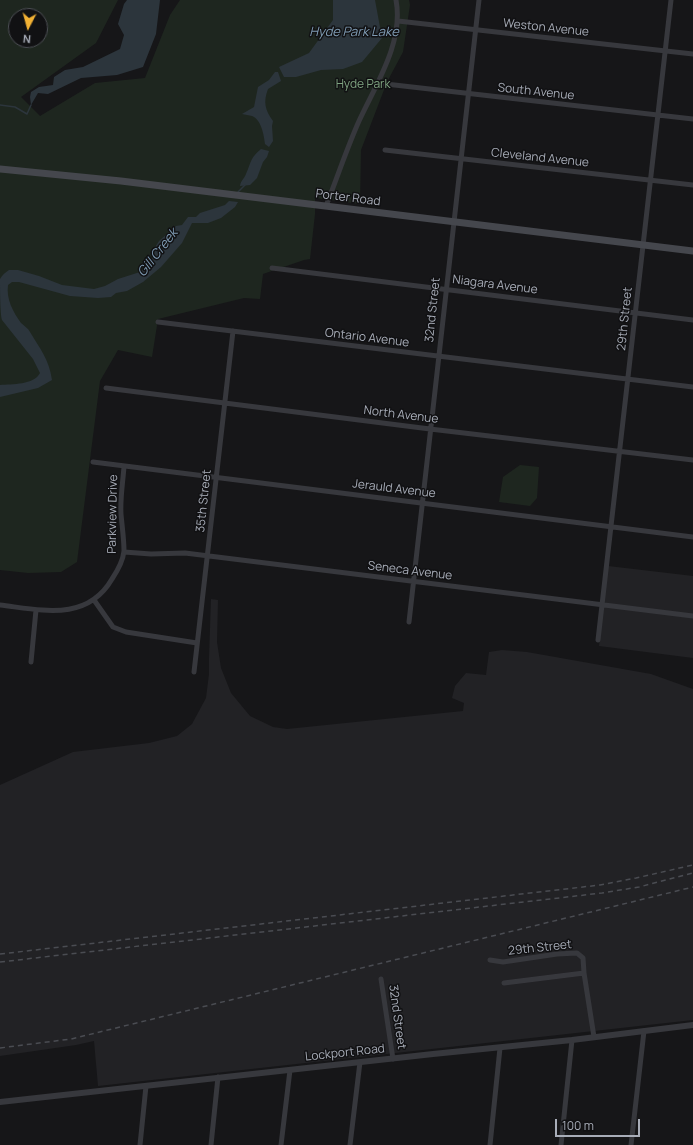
<!DOCTYPE html>
<style>
body{margin:0}
#map{position:relative;width:693px;height:1145px;overflow:hidden;background:#161618;font-family:Manrope,sans-serif}
canvas{display:block}
.north{position:absolute;left:8px;top:8px;width:40px;height:40px;box-sizing:border-box;background:#111113;border:1px solid #4d4f55;border-radius:50%;rotate:186deg;font-size:11px;font-weight:700;line-height:16px;text-align:center;color:#a8adb8}
.north::after{content:'';display:block;margin:auto;width:14px;height:18px;background:#f2b134;clip-path:polygon(50% 0,100% 100%,50% 72%,0 100%)}
.scale{position:absolute;left:555px;top:1119px;width:85px;height:18px;box-sizing:border-box;border:2px solid #a8adb8;border-top:0;padding-left:5px;font-size:12px;line-height:14px;white-space:nowrap;color:#a8adb8;-webkit-text-stroke:3px #111113;paint-order:stroke}
</style>
<div id="map">
<canvas width="693" height="1145"></canvas>
<div class="north">N</div>
<div class="scale">100 m</div>
</div>
<script>
const g = document.querySelector('canvas').getContext('2d');
g.lineJoin = 'round';
function paint(path, color) { g.fillStyle = color; g.fill(path, 'evenodd'); }
function stroke(path, color, width, dash) { g.strokeStyle = color; g.lineWidth = width; g.lineCap = dash ? 'butt' : 'round'; g.setLineDash(dash || []); g.stroke(path); }
function label(font, color, halo, rows, align = 'center') {
  g.font = font + ' Manrope,sans-serif'; g.lineWidth = 3; g.setLineDash([]); g.textBaseline = 'middle'; g.strokeStyle = halo; g.fillStyle = color; for (const [text, x, y, turn = 0] of rows) {
    g.save(); g.translate(x, y); g.rotate((+turn || 0) * Math.PI / 180); g.textAlign = isNaN(turn) ? turn : align; if (halo) g.strokeText(text, 0, 0); g.fillText(text, 0, 0); g.restore();
  }
}
paint(new Path2D(`
 M608 566 693 576V658L599 646Z
 M211 599 218 600 217 642 221 668 231 693 250 716 273 727 287 729 463 711 464 703 452 698 455 686 466 673 486 675 489 652 502 650 527 652 651 674 693 689V1020L98 1086 94 1041 76 1045 0 1056V785L73 752 149 743 177 736 192 724 206 698 209 674V658Z`), '#222225');
paint(new Path2D(`
 M0 0H118L96 43 21 97 40 116 95 83 145 78 170 15 180 0H409L410 5 403 52 387 82 361 150 360 204 315 198V214L310 259 304 260 263 274 260 299 244 298 158 319 152 357 118 350 100 381 77 562 61 572 28 573 0 570ZM16 16H40V40H16Z
 M520 465 539 467 537 498 530 506 499 502 503 477Z`), '#1e261f');
paint(new Path2D(`
 M127 0H160L156 34 143 67 117 75 81 78 48 94 38 93 31 105 30 97 31 92 39 87 53 85 54 77 65 70 83 67 120 49 124 35 118 24 124 4Z
 M333 0H375L382 38 362 62 343 69 321 70 296 77H284L279 67 309 53 333 20Z
 M275 72H278L281 81 268 89C263 102 265 110 273 121L272 126 273 141 269 147 265 144C264 135 261 119 252 116 249 115 245 115 242 114L254 107 258 87 269 80Z
 M261 149 269 151 267 157 263 162 257 178 250 185 240 186C241 180 244 179 246 174 251 163 250 158 261 149Z
 M229 201 238 202 235 207 221 218 208 223H192L182 243 161 267 143 282 127 291 116 293 111 297 98 298 70 296 19 282H12L8 285C6 299 13 312 21 323 24 326 28 328 30 332 40 349 49 359 52 380L38 388 0 397V385C12 384 34 385 40 373L33 359 2 320C0 314 0 284 0 279 2 275 6 272 9 270H18L39 276 62 285 94 289 105 286 118 279 140 272 148 264 152 258 154 249 159 241 176 226 182 225 188 217H196L200 213 225 205Z`), '#2c353c');
stroke(new Path2D(`
 M0 105 15 107 27 114 31 105
 M238 192 245 185`), '#2c353c', 1.5);
stroke(new Path2D(`
 M398 21 693 54
 M377 83 693 119
 M385 150 693 185
 M326 206C337 178 347 148 359 121 376 84 404 42 396 0
 M272 268 693 320
 M158 322 693 387
 M106 388 430 429 693 460
 M93 462 693 537
 M124 552 151 554 185 553 693 616
 M94 600 113 627 126 632 197 643
 M0 605C42 610 87 622 112 579 118 570 123 561 124 551 124 539 122 526 121 514 120 498 123 482 124 466
 M409 622 479 0
 M598 640 671 0
 M31 662 36 610
 M194 672 233 331
 M490 960 503 962 557 954 577 953 583 958 584 973 594 1037
 M381 979 393 1059
 M504 983 584 973
 M140 1145 146 1086
 M211 1145 218 1077
 M281 1145 290 1070
 M350 1145 360 1062
 M490 1145 500 1048
 M561 1145 572 1040
 M631 1145 644 1031`), '#37383d', 5);
stroke(new Path2D(`
 M0 1102 433 1054 572 1040 693 1025`), '#37383d', 6);
stroke(new Path2D(`
 M0 169 121 181 693 251`), '#45474d', 7);
stroke(new Path2D(`
 M0 954 600 885 636 878 693 865
 M0 962 602 893 639 887 693 873
 M0 1048 71 1039 693 887`), '#4a4c52', 1.5, [5, 4]);
label('12px', '#a8adb8', '#111113', [
 ["Weston Avenue",546,28,6],
 ["South Avenue",536,92,6],
 ["Cleveland Avenue",540,158,6],
 ["Porter Road",348,198,7],
 ["Niagara Avenue",495,285,7],
 ["32nd Street",433,310,-84],
 ["29th Street",625,319,-84],
 ["Ontario Avenue",367,338,7],
 ["North Avenue",401,415,7],
 ["Jerauld Avenue",394,489,7],
 ["35th Street",204,501,-84],
 ["Parkview Drive",113,514,-89],
 ["Seneca Avenue",410,571,7],
 ["29th Street",540,948,-6],
 ["32nd Street",397,1017,82],
 ["Lockport Road",345,1053,-6]
]);
label('12px', '#7fa381', '#111113', [
 ["Hyde Park",363,85]
]);
label('italic 13px', '#7f9bb3', '#111113', [
 ["Hyde Park Lake",354,32],
 ["Gill Creek",158,253,-52]
]);
</script>
